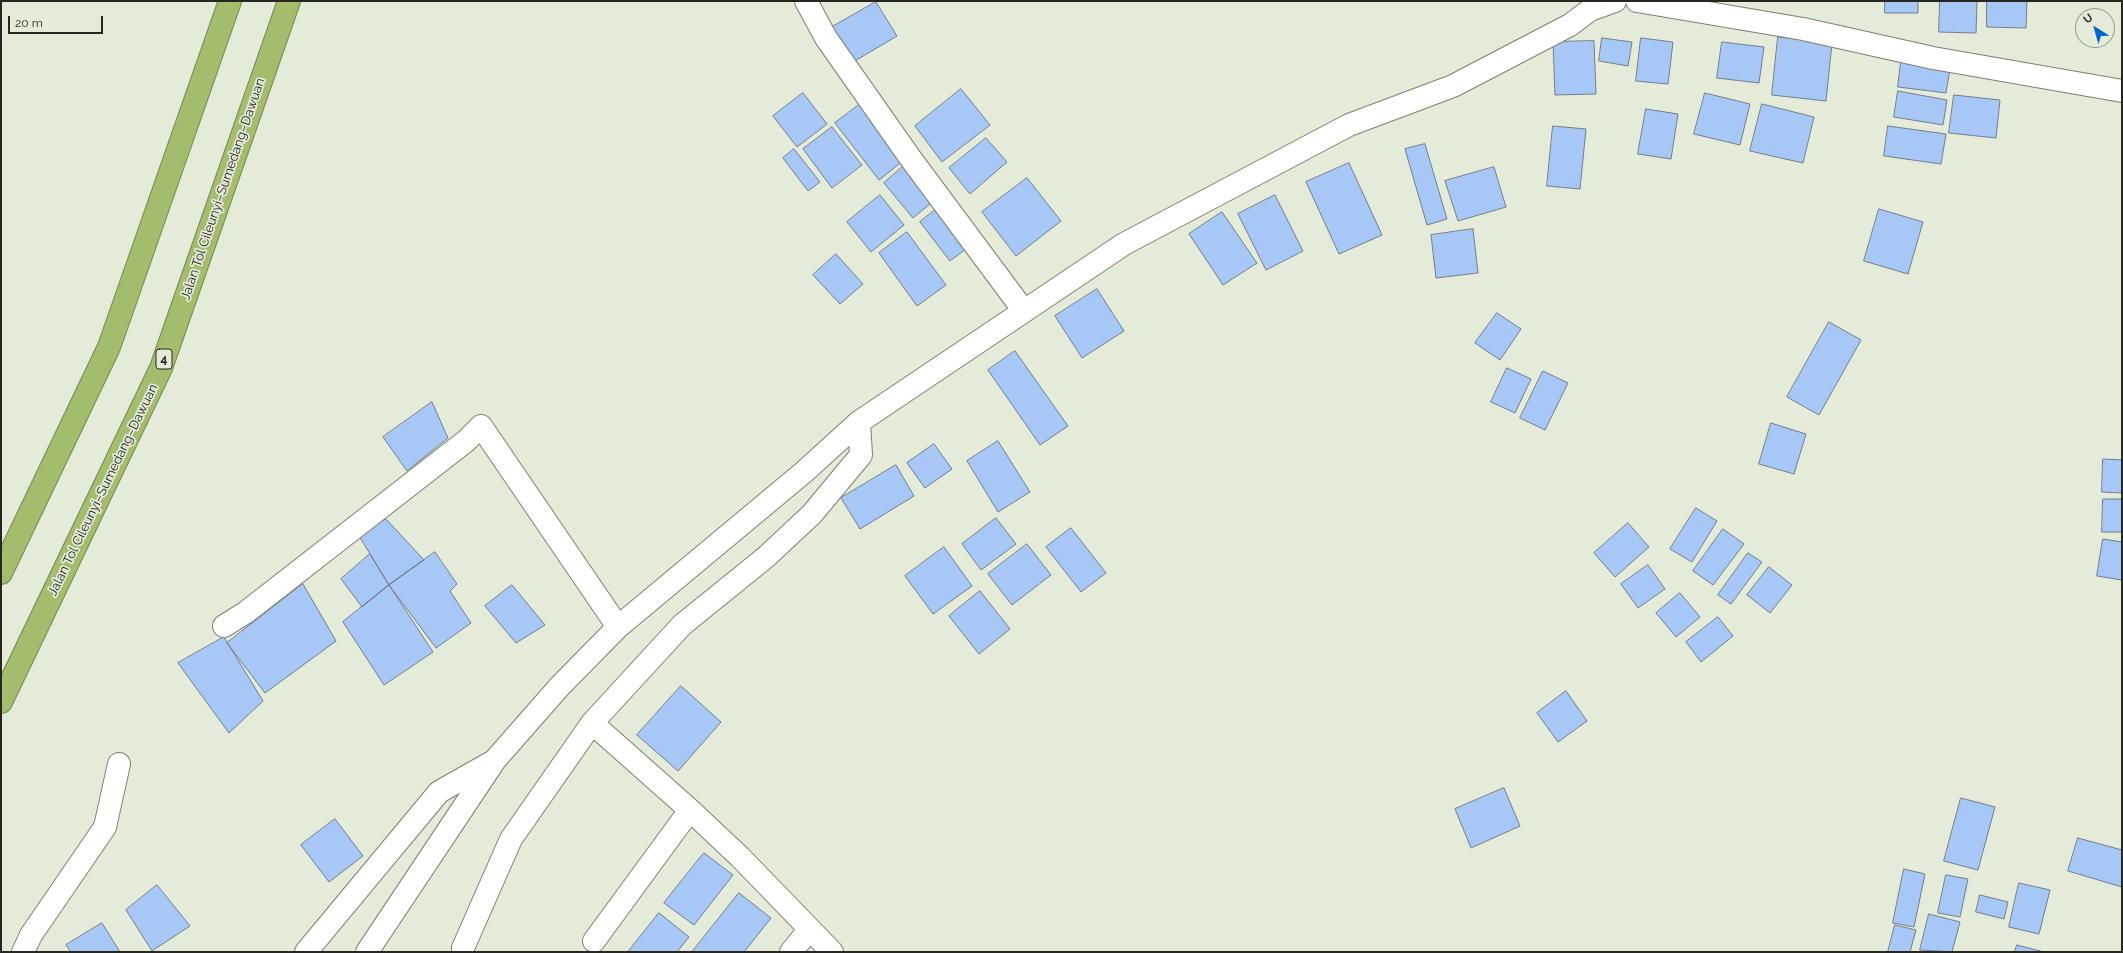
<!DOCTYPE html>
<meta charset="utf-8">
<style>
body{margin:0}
#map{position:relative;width:2123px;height:953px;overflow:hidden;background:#e4ebd9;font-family:Raleway,sans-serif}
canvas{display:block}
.frame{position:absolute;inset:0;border:2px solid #252720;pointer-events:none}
.north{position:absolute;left:2075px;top:8px;width:40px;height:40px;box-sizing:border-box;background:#e4ebd9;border:1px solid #989d8f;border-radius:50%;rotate:323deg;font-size:11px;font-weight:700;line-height:16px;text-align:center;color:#252720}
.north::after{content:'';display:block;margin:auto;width:14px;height:18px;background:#0265cd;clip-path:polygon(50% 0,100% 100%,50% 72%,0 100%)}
.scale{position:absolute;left:8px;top:16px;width:95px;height:18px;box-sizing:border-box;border:2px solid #252720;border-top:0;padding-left:5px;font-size:12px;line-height:14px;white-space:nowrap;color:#252720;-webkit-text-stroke:3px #e4ebd9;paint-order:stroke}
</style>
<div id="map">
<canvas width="2123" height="953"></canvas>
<div class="frame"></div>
<div class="north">U</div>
<div class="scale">20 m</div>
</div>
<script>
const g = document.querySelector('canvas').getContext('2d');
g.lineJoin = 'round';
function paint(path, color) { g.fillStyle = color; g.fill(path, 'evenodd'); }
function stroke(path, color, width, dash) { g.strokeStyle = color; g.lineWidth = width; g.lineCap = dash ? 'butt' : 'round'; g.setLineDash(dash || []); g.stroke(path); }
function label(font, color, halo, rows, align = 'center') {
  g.font = font + ' Raleway,sans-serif'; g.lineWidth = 3.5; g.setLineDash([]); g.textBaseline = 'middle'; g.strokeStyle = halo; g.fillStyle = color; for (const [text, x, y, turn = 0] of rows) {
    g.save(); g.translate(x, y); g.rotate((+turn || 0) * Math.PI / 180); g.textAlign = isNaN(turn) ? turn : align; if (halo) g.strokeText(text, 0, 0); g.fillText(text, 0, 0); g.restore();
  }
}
const building = new Path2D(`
 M1885 1H1918V13H1885Z
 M1940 1H1977L1976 33 1939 32Z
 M1987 1H2027L2026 28 1987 27Z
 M876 2 897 36 853 62 832 27Z
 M1778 37 1832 43 1826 101 1772 95Z
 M1602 38 1632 42 1628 66 1599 61Z
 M1641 38 1673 42 1668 84 1636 81Z
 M1594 41 1596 94 1555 95 1553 42Z
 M1722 42 1764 47 1759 83 1717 78Z
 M1901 62 1950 69 1946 93 1898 87Z
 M961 89 990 125 942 162 915 126Z
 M1898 91 1947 100 1943 125 1894 117Z
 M803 93 827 124 797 147 773 116Z
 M1705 93 1750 104 1740 145 1694 134Z
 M1954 95 2000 100 1996 138 1949 133Z
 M860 104 904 160 879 180 835 123Z
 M1762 104 1814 117 1803 163 1750 151Z
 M1646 109 1678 114 1671 159 1638 154Z
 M1553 126 1586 129 1580 189 1547 186Z
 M1888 126 1946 134 1941 164 1884 156Z
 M832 127 862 165 832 188 803 149Z
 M986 138 1007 162 970 194 949 168Z
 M1425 144 1447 219 1427 225 1405 149Z
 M794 149 820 182 808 191 783 158Z
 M907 163 936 199 913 218 884 183Z
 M1349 163 1382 235 1339 254 1306 182Z
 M1494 167 1506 207 1458 221 1445 181Z
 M1027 178 1061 221 1016 256 982 212Z
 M880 195 904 225 871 252 847 222Z
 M1275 195 1303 251 1266 270 1238 214Z
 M940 206 971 245 950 261 920 222Z
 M1879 209 1923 222 1908 274 1864 261Z
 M1222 212 1257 263 1223 285 1189 234Z
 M1473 229 1478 273 1436 278 1431 235Z
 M907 232 946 285 917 306 879 253Z
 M836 254 863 284 840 304 813 275Z
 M1097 289 1124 331 1082 358 1055 316Z
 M1497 313 1521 329 1500 360 1475 343Z
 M1829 322 1861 340 1819 415 1787 397Z
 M1015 351 1068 426 1040 445 988 370Z
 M1507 368 1531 379 1515 413 1491 402Z
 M1543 371 1568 383 1545 430 1520 418Z
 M432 402 448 438 407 471 383 437Z
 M1771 423 1806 434 1794 474 1759 464Z
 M998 441 1030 492 998 512 967 461Z
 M934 444 952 469 925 488 907 463Z
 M2103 459 2122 460V493L2102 492Z
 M896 465 914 496 860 529 841 498Z
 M2103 499H2122V532H2102Z
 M1696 508 1717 521 1692 562 1670 549Z
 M996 518 1016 544 981 570 962 544Z
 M386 519 424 560 389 585 359 536Z
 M1628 523 1649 547 1615 577 1594 553Z
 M1071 528 1106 573 1081 592 1046 547Z
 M1723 529 1744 544 1713 585 1693 571Z
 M2103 539 2122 542V580L2097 576Z
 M1027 544 1051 575 1012 605 988 574Z
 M944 547 972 586 933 614 905 576Z
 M435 552 457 584 450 591 471 623 436 648 389 585Z
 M1748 553 1762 562 1731 604 1718 595Z
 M370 554 389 585 362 607 341 579Z
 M1648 565 1665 589 1638 608 1621 584Z
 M1769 567 1792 585 1770 613 1747 595Z
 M303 584 336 641 265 693 227 643Z
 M389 585 433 652 384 685 343 622Z
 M512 585 545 625 516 643 485 606Z
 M980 591 1010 629 979 654 949 616Z
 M1680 593 1700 617 1676 637 1656 613Z
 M1718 617 1733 636 1701 662 1686 642Z
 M224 637 263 701 229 733 178 663Z
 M681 686 721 722 678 771 637 735Z
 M1566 691 1587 721 1558 742 1537 713Z
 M1504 788 1520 826 1471 848 1455 809Z
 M1961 798 1995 807 1978 870 1944 861Z
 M335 819 363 856 329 882 301 845Z
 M2078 838 2122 850V887L2068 871Z
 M704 853 733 875 694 925 664 903Z
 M1904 869 1925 874 1914 927 1893 923Z
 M1946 875 1968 879 1960 917 1938 913Z
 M2019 883 2050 890 2039 934 2009 927Z
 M157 885 190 926 152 951 126 910Z
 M739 893 771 918 744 952H692Z
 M1980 895 2008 902 2004 919 1976 912Z
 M659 913 689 937 677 952H628Z
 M1929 914 1960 922 1952 952 1920 950Z
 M102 923 120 952H71L66 945Z
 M1895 925 1916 930 1910 952H1888Z
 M2017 945 2044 952H2015Z`);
paint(building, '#a7c8f6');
stroke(building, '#737d8c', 1);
const minor = new Path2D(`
 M806 1 826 38 911 159 1024 311
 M1637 1 1803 29 1933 58 2122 91
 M224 626 245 613 466 441 481 426 618 627
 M592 723 690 810 740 857 832 952
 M594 941 690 810
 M23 952 31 935 105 827 119 764
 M306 952 439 792 492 762
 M367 952 495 760 560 686 618 627 804 472 859 422 1124 244 1349 125 1453 86 1570 25 1590 10 1615 1
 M463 952V948L511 839 592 723 682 625 766 557 812 514 861 455 859 422
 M791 952 809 930`);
const highway = new Path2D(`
 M1 573 109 347 230 1
 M1 702 161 368 289 1`);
stroke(minor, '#7b8170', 24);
stroke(highway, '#778852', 24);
stroke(minor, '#fff', 22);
stroke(highway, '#a3bd6d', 22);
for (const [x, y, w] of [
 [164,359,16]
]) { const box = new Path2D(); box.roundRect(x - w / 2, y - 10, w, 20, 3); g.fillStyle = '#e4ebd9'; g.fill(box); stroke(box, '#252720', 1); }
label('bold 12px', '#252720', null, [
 ["4",164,359]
]);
label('13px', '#252720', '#e4ebd9', [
 ["Jalan Tol Cileunyi–Sumedang–Dawuan",223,189,-71],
 ["Jalan Tol Cileunyi–Sumedang–Dawuan",103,490,-64]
]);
</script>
